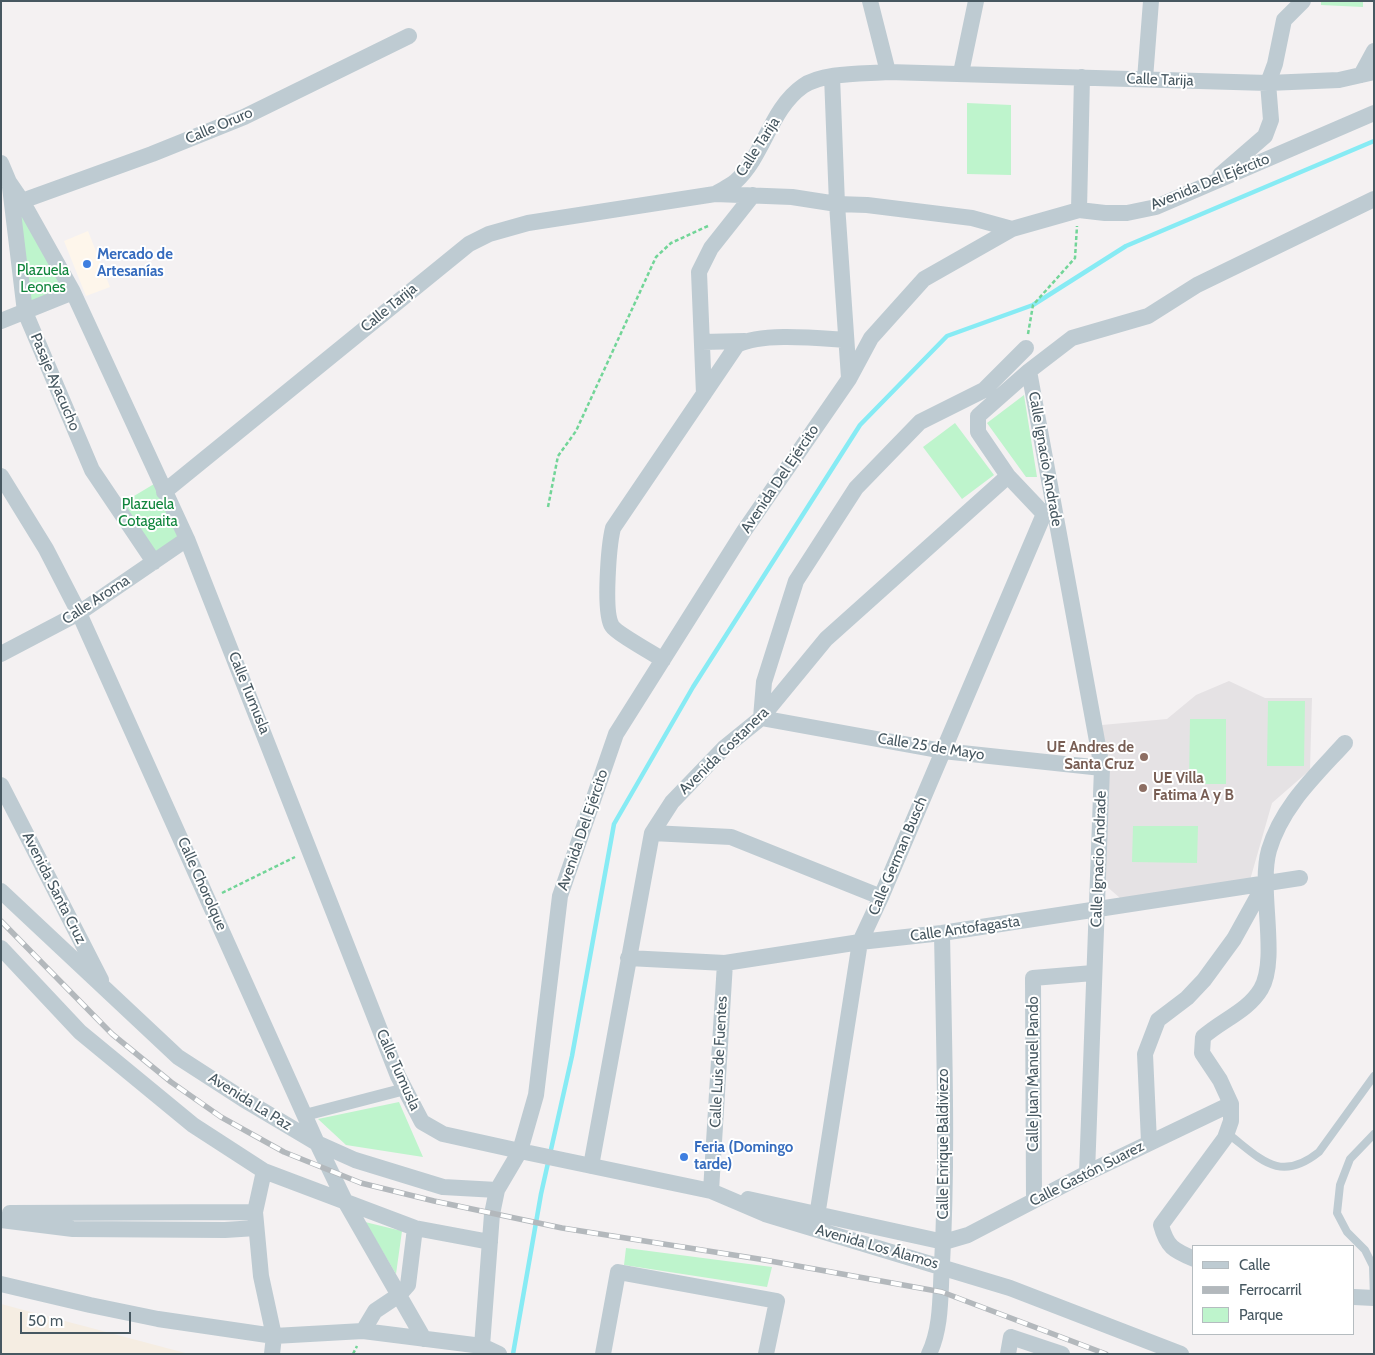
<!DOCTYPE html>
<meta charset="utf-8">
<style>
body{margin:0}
#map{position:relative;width:1375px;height:1355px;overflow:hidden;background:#f4f1f2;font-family:Cabin,sans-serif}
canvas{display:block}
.frame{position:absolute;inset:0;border:2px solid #475861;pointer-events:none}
.legend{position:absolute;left:1192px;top:1245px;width:162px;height:90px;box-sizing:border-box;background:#fff;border:1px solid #b5bcc0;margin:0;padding:6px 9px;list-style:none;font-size:15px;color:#475861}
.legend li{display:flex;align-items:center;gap:10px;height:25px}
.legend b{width:25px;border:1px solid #b5bcc0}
.scale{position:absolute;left:20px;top:1312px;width:111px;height:22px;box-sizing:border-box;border:2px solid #475861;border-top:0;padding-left:6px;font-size:15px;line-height:18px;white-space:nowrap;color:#475861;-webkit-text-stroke:4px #fff;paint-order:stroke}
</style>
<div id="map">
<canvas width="1375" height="1355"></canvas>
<div class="frame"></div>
<ul class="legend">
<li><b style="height:6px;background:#becbd2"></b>Calle</li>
<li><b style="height:6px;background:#b3b8bc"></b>Ferrocarril</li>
<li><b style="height:14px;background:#bef4cc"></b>Parque</li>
</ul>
<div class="scale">50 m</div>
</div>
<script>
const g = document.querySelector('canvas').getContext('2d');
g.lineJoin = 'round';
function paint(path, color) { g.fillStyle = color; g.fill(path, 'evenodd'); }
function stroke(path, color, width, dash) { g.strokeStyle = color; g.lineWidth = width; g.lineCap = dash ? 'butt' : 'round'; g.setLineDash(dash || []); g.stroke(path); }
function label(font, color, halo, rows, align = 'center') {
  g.font = font + ' Cabin,sans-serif'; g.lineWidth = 4; g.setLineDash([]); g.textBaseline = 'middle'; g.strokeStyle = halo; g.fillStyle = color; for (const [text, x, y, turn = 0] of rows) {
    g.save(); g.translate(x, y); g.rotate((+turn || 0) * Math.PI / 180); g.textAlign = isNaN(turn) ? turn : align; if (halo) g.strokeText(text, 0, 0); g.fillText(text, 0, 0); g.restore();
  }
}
paint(new Path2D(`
 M88 231 110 287 86 296 64 241Z`), '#fef6eb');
paint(new Path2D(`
 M1229 681 1265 698H1312L1310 770 1272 803 1250 880 1120 898 1105 885 1102 725 1167 719 1196 695Z`), '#e5e2e4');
paint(new Path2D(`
 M1321 1H1363V7L1321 5Z
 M967 103 1011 105V175L967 174Z
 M15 195 68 289 29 305Z
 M1024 395 1037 477H1026L987 423Z
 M955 423 994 475 962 499 923 447Z
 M154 484 182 537 155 557 119 505Z
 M1268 701H1305L1304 766H1267Z
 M1190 719H1226V784H1189Z
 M1133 826H1198L1197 863 1132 862Z
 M399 1102 423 1157 346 1145 318 1119Z
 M365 1222 402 1231 396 1274Z
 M626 1248 772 1267 767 1287 624 1265Z`), '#bef4cc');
paint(new Path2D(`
 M1 1304 189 1354H1Z`), '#f5ede2');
stroke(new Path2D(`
 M513 1354 541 1194 572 1056 614 824 693 687 860 425 947 336 1033 305 1126 246 1374 141`), '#87ebf4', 4.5);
stroke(new Path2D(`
 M1028 334 1033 305 1075 258 1077 226
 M548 507 558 456 576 431 656 257 671 243 708 226
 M222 893 295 857
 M353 1354 357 1346`), '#72d598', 2.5, [4, 2.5]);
stroke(new Path2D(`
 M1227 1133C1260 1158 1279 1184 1319 1152L1374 1076
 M1374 1298 1373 1266 1365 1250 1347 1232 1337 1213 1340 1185 1350 1159 1374 1134`), '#becbd2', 8);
stroke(new Path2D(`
 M305 1115 405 1089`), '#becbd2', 12);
stroke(new Path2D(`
 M870 1 888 72
 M961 73 976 1
 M1361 75 1374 51
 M832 76 837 204 849 378
 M1145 79 1151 1
 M1 163 9 182 22 201 73 292 187 539 398 1076 422 1122 443 1134 520 1151 536 1095 560 896 616 734 744 531 849 379 871 338 924 279 1012 229 1079 210 1105 213H1127L1156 207 1374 113
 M1220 175 1265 136 1271 120 1268 83 1275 64 1284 20 1303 1
 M10 187 25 312 92 470 154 562
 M715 194 792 197 837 204 867 205 972 218 1012 229
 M22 201 152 154 244 117 409 36
 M1079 210 1082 77
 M1 321 73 292
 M702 342 745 341
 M1026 348 984 390 920 422 856 488 796 581 764 682 761 718 943 751 1102 768
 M1029 371 1102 768 1087 1173
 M704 394 699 272 711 248 753 195
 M1 476 46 549 79 613 317 1143 346 1203 424 1339
 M1008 476 978 432V416L1029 371 1072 338 1148 316 1197 285 1374 199
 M164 492 469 244 489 234 528 223 715 194C721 190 729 187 735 182 764 156 770 109 803 86 823 72 864 74 888 72L1268 83 1339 80 1374 72
 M1 654 79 613 187 539
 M663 660C654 654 616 633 612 626 603 612 609 544 613 528L737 345C762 332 817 338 846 340
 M1 785 101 980
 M652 833 731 837 881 897
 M1 891 178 1057 243 1099 317 1143 355 1160 443 1187 497 1190 520 1151 711 1191 765 1214 1010 1288 1181 1354
 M1 948 80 1032 193 1125 264 1171 415 1228 490 1242
 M628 958 725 963 860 942 942 933 1300 878
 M1149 1142 1145 1054 1158 1020 1187 998 1204 980 1234 939 1265 883
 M591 1166 652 833 672 802 724 748 761 718 826 639 1008 476 1044 514
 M264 1171 255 1212 261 1276 274 1336 272 1354
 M711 1191 725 963
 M748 1199 944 1242 968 1235 1087 1173 1231 1104
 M1034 1200 1033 978 1093 973
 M10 1213 255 1212
 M1 1220 73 1229 225 1230 256 1228
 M815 1229 860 942 881 897 1044 514 1053 512
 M1194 1259C1173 1250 1167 1247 1161 1225L1225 1138 1231 1121V1104L1220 1080 1202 1053 1203 1037C1222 1020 1248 1011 1261 989 1279 958 1258 889 1269 850 1282 806 1315 776 1345 743
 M1 1284 90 1305 158 1319 274 1336 363 1331 482 1346 499 1354
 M1354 1297 1374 1298
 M363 1331 375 1311 399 1295 408 1285 415 1228
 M484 1354 482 1346 492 1214 497 1190
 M603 1354 618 1272 777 1301 766 1354
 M929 1354C942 1327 940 1294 942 1264 948 1154 944 1044 942 933
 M1008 1354 1011 1337 1062 1354`), '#becbd2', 16);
const rail = new Path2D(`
 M1 921 112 1034 171 1082 221 1117 284 1152 361 1183 434 1201 562 1228 759 1259 942 1292 1106 1354`);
stroke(rail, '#b3b8bc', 5.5);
stroke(rail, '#fff', 4, [11]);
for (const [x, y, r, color] of [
 [87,264,5,"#3f7fe0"],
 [1144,757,5,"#8d6e63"],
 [1143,788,5,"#8d6e63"],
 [684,1157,5,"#3f7fe0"]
]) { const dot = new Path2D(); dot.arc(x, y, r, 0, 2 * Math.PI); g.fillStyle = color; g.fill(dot); stroke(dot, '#fff', 2); }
label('15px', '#475861', '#fff', [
 ["Calle Tarija",1160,80,2],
 ["Calle Oruro",219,126,-23],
 ["Calle Tarija",758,147,-57],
 ["Avenida Del Ejército",1210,182,-22],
 ["Calle Tarija",389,308,-39],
 ["Pasaje Ayacucho",55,382,67],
 ["Calle Ignacio Andrade",1045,459,80],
 ["Avenida Del Ejército",780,479,-56],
 ["Calle Aroma",96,600,-33],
 ["Calle Tumusla",249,693,68],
 ["Calle 25 de Mayo",931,747,9],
 ["Avenida Costanera",724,751,-44],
 ["Avenida Del Ejército",583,830,-71],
 ["Calle German Busch",898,856,-67],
 ["Calle Ignacio Andrade",1099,859,-88],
 ["Calle Chorolque",202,884,66],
 ["Avenida Santa Cruz",54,888,63],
 ["Calle Antofagasta",965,929,-8],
 ["Calle Luis de Fuentes",719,1062,-87],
 ["Calle Tumusla",398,1070,66],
 ["Calle Juan Manuel Pando",1034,1074,-90],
 ["Avenida La Paz",250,1102,32],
 ["Calle Enrique Baldiviezo",944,1144,-90],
 ["Calle Gastón Suarez",1087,1174,-27],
 ["Avenida Los Álamos",877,1247,16]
]);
label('bold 15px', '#366cbe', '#fff', [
 ["Mercado de",97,255],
 ["Artesanías",97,272],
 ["Feria (Domingo",694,1148],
 ["tarde)",694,1165]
], 'left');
label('15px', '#10853c', '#fff', [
 ["Plazuela",43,271],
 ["Leones",43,288],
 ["Plazuela",148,505],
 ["Cotagaita",148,522]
]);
label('bold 15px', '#785e54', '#fff', [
 ["UE Andres de",1134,748],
 ["Santa Cruz",1134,765],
 ["UE Villa",1153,779,"left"],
 ["Fatima A y B",1153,796,"left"]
], 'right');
</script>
